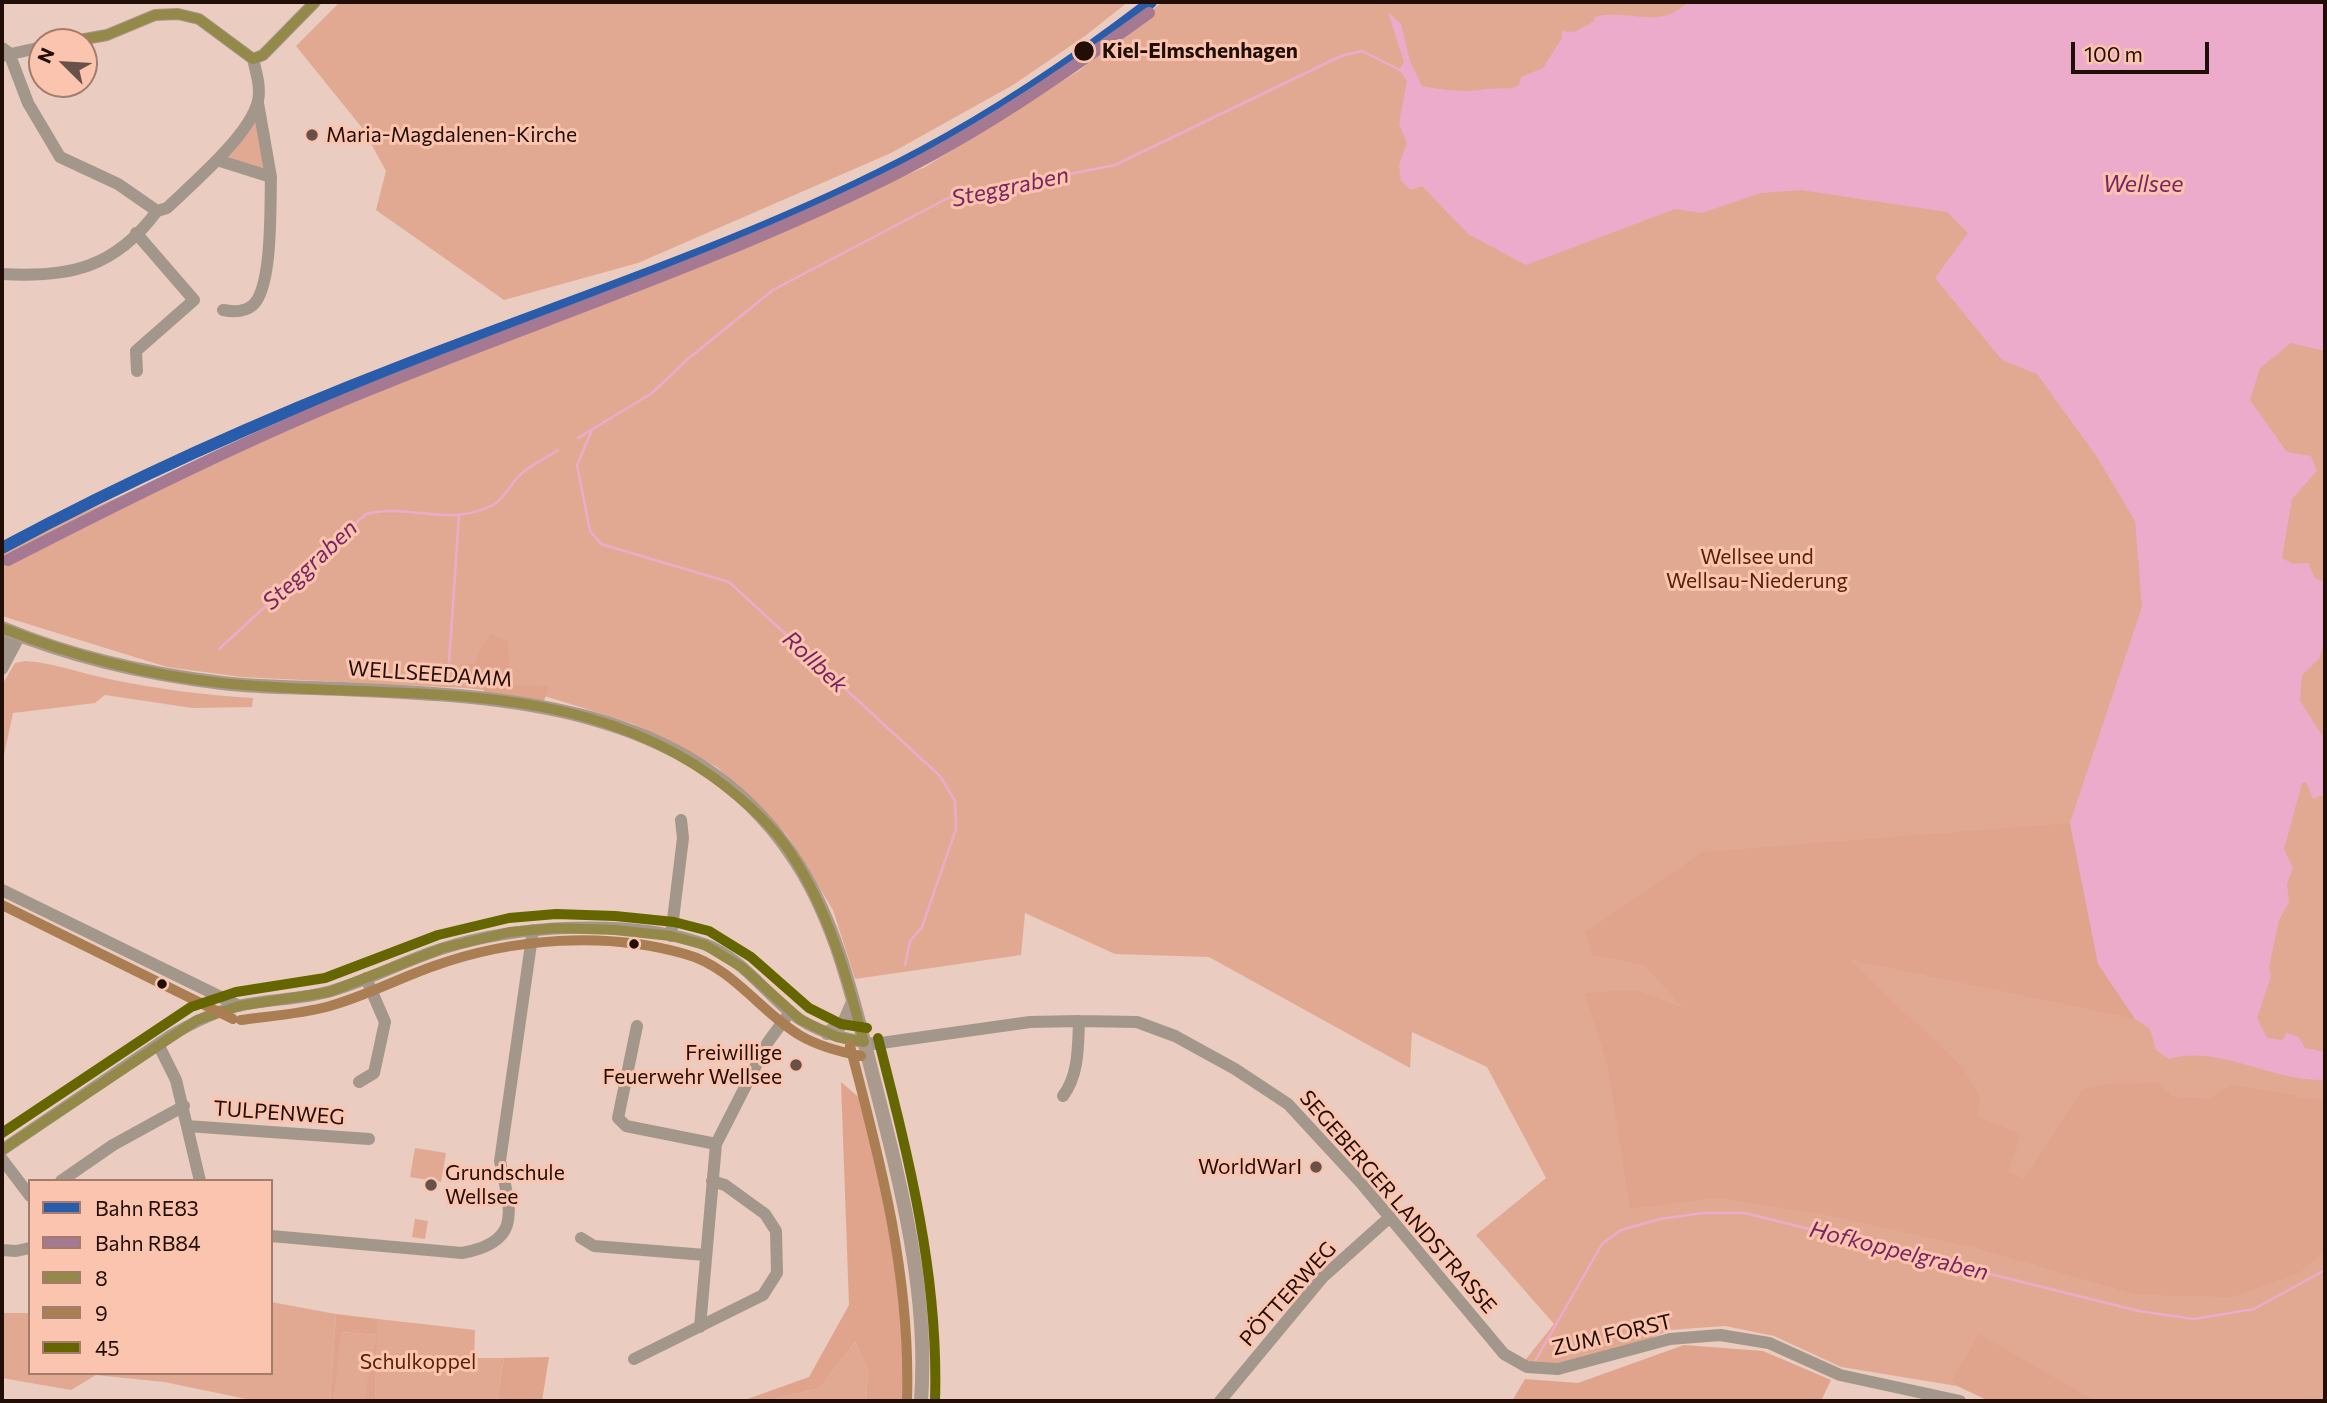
<!DOCTYPE html>
<meta charset="utf-8">
<style>
body{margin:0}
#map{position:relative;width:2327px;height:1403px;overflow:hidden;background:#eaccc0;font-family:Commissioner,sans-serif}
canvas{display:block}
.frame{position:absolute;inset:0;border:4px solid #210f07;pointer-events:none}
.legend{position:absolute;left:28px;top:1179px;width:245px;height:196px;box-sizing:border-box;background:#fbc4ae;border:2px solid #a47c6b;margin:0;padding:9px 12px;list-style:none;font-size:21px;color:#210f07}
.legend li{display:flex;align-items:center;gap:14px;height:35px}
.legend b{width:35px;border:2px solid #a47c6b}
.north{position:absolute;left:28px;top:28px;width:70px;height:70px;box-sizing:border-box;background:#fbc4ae;border:2px solid #a47c6b;border-radius:50%;rotate:294deg;font-size:19px;font-weight:700;line-height:28px;text-align:center;color:#210f07}
.north::after{content:'';display:block;margin:auto;width:24px;height:32px;background:#675148;clip-path:polygon(50% 0,100% 100%,50% 72%,0 100%)}
.scale{position:absolute;left:2071px;top:42px;width:138px;height:32px;box-sizing:border-box;border:4px solid #210f07;border-top:0;padding-left:9px;font-size:21px;line-height:24px;white-space:nowrap;color:#210f07;-webkit-text-stroke:5px #fbc4ae;paint-order:stroke}
</style>
<div id="map">
<canvas width="2327" height="1403"></canvas>
<div class="frame"></div>
<ul class="legend">
<li><b style="height:9px;background:#295caa"></b>Bahn RE83</li>
<li><b style="height:9px;background:#a57991"></b>Bahn RB84</li>
<li><b style="height:9px;background:#95894a"></b>8</li>
<li><b style="height:9px;background:#aa7d53"></b>9</li>
<li><b style="height:9px;background:#660"></b>45</li>
</ul>
<div class="north">N</div>
<div class="scale">100 m</div>
</div>
<script>
const g = document.querySelector('canvas').getContext('2d');
g.lineJoin = 'round';
function paint(path, color) { g.fillStyle = color; g.fill(path, 'evenodd'); }
function stroke(path, color, width, dash) { g.strokeStyle = color; g.lineWidth = width; g.lineCap = dash ? 'butt' : 'round'; g.setLineDash(dash || []); g.stroke(path); }
function label(font, color, halo, rows, align = 'center') {
  g.font = font + ' Commissioner,sans-serif'; g.lineWidth = 6; g.setLineDash([]); g.textBaseline = 'middle'; g.strokeStyle = halo; g.fillStyle = color; for (const [text, x, y, turn = 0] of rows) {
    g.save(); g.translate(x, y); g.rotate((+turn || 0) * Math.PI / 180); g.textAlign = isNaN(turn) ? turn : align; if (halo) g.strokeText(text, 0, 0); g.fillText(text, 0, 0); g.restore();
  }
}
paint(new Path2D(`
 M340 2H1128L1085 36 1013 85 891 153 638 263 504 300 376 210 386 171 363 129 296 46Z
 M1162 2H2325V1401H1989L1957 1386 1841 1367 1774 1336 1725 1326 1670 1330 1578 1369 1522 1364 1554 1324 1476 1235 1546 1178 1487 1067 1412 1032 1410 1068 1209 957 1115 954 1025 913 1021 955 855 979 833 910 787 835 717 767 634 724 548 697 465 688 241 677 167 667 2 616V554L28 537 276 427 640 287 925 167 1080 70Z
 M258 118 266 166 262 173 229 162 226 153Z
 M25 661C54 663 80 673 109 679 156 689 204 695 253 698L252 707 192 708 105 695 95 703 13 713 2 764V685L15 663Z
 M415 1148 446 1153 441 1182 410 1177Z
 M415 1219 428 1221 425 1239 412 1237Z
 M271 1302 336 1314 330 1401H256L164 1382 96 1375 71 1390 2 1378V1313H30V1373H271Z
 M378 1319 475 1330 474 1358H504L497 1401H378L375 1399 377 1340 363 1401H334L340 1332 377 1335Z
 M855 1342 868 1371 866 1401H766L820 1388Z`), '#e2a992');
paint(new Path2D(`
 M491 634 508 641 509 670 493 672 498 684 549 686 544 701 485 695 480 673 458 674 460 663 475 664 479 650Z
 M2070 823 2098 964 2135 1019 1851 960 1964 1069 1980 1097 1977 1117 2021 1134 2008 1171 2024 1179 2082 1090 2104 1084 2160 1083 2172 1096 2209 1099 2231 1084 2325 1101V1251L2301 1272 2233 1297 2137 1295 1975 1248 1821 1214 1719 1198 1630 1209 1608 1068 1585 993 1637 990 1683 1008 1644 965 1592 955 1586 932 1702 852Z
 M841 1082 862 1100C879 1184 921 1319 907 1401H866L868 1371 855 1342 820 1388 766 1401H742L809 1377 849 1305Z
 M336 1314 378 1319 375 1399 378 1401H363L377 1335 341 1332 334 1401H330Z
 M1979 1334 2096 1401H1989L1951 1382Z
 M1684 1345 1763 1351 1831 1380 1821 1401H1512L1525 1379 1578 1383Z
 M549 1357 542 1401H497L504 1358Z`), '#e0a48c');
paint(new Path2D(`
 M1689 2H2325V351L2291 343 2260 368 2250 400 2287 452 2311 456 2317 471 2292 499 2282 558 2293 564 2308 563 2315 578 2325 582V640L2319 659 2302 675 2300 701 2325 740 2323 795 2313 799 2306 782 2302 783 2284 849 2293 868 2287 884 2289 902 2279 920 2269 967 2271 976 2257 1018 2267 1038 2282 1040 2287 1033 2299 1037 2305 1048 2325 1052V1080C2274 1082 2217 1044 2169 1059L2156 1050 2150 1029 2135 1019 2098 964 2070 823 2142 607 2135 521 2097 457 2037 374 2002 360 1935 278 1968 233 1947 212 1801 190 1761 193 1702 213 1675 209 1526 265 1468 234 1422 186 1411 190 1401 181 1399 165 1407 143 1399 124 1407 81 1399 70 1404 62 1388 12 1401 24 1410 61 1422 86C1444 90 1465 93 1487 89 1499 87 1508 91 1519 85L1521 77 1543 68 1562 38V31L1574 32 1593 22 1595 17C1619 9 1645 23 1670 14 1676 12 1683 6 1689 2Z`), '#ecabca');
stroke(new Path2D(`
 M592 430 577 465 590 531 601 544 729 582 940 776 955 801 956 829 922 927 910 941 905 965
 M578 438 652 393 689 358 773 290 948 198 1115 165 1341 56 1362 51 1400 70
 M219 649 366 514C409 503 447 528 493 505 505 499 511 482 522 473 533 464 546 458 558 450
 M449 662 459 516
 M1534 1363 1602 1244 1621 1230 1660 1219 1703 1213H1745L2139 1311 2194 1319 2254 1309 2325 1270`), '#ecabca', 2.5);
stroke(new Path2D(`
 M68 42 107 35 155 15 178 14 199 19 253 59 263 55 315 2
 M2 48 9 53 28 103 60 157 118 184 157 211 167 208C192 184 250 135 258 101 261 87 256 72 253 59
 M2 56 42 47
 M217 160 271 177 258 103
 M136 233 194 300 136 351 137 371
 M2 274C69 278 115 268 157 211
 M223 310C233 312 245 312 253 305 273 287 270 204 271 177
 M2 651 11 631
 M2 669 20 635
 M2 890 239 1006
 M671 936 683 838 681 820
 M637 1026 618 1118 626 1126 716 1144
 M158 1044 176 1080 200 1181
 M359 1082 374 1073 385 1022 366 978
 M1063 1096C1079 1075 1078 1046 1079 1021
 M187 1126 369 1139
 M2 1150 170 1036C192 1023 213 1012 238 1006 267 999 298 1000 327 992 366 982 403 961 441 949 514 925 631 918 704 944 740 957 762 989 791 1013 815 1032 844 1039 874 1044L1030 1022 1079 1021 1137 1022 1175 1036 1235 1069 1288 1104 1361 1183 1504 1354 1527 1367 1558 1369 1670 1339 1720 1335 1769 1343 1840 1375 1960 1401
 M2 1159 30 1196
 M61 1181 113 1145 184 1106
 M271 1236 462 1253C524 1242 510 1209 500 1161L533 930
 M581 1238 594 1246 705 1255
 M2 1250 16 1251 30 1248
 M700 1327 716 1144 768 1042 790 1012
 M634 1359 763 1295 777 1273 776 1231 765 1214 725 1185 712 1181
 M1220 1401 1323 1277 1390 1217`), '#a3978b', 12);
stroke(new Path2D(`
 M2 628C71 657 147 674 222 683 262 688 302 687 342 689 505 696 689 704 791 854 830 910 848 979 865 1045 894 1160 930 1281 921 1401
 M827 1033 844 1023 853 1002`), '#aa998d', 14);
stroke(new Path2D(`
 M68 42 107 35 155 15 178 14 199 19 253 59 263 55 315 2
 M2 628C73 656 147 675 222 683 390 701 568 673 713 777 743 799 772 824 792 855 829 912 847 977 864 1042L837 1037 801 1020 743 968 705 945 671 936 615 930 556 928 510 932 443 948 329 992 239 1006 197 1020 2 1150`), '#95894a', 10);
stroke(new Path2D(`
 M2 905 233 1019
 M241 1020C271 1016 301 1014 330 1006 366 996 399 978 434 966 512 938 606 931 685 954 733 967 760 1012 801 1036 820 1047 841 1052 861 1056
 M850 1046C881 1163 911 1278 907 1401`), '#aa7d53', 10);
stroke(new Path2D(`
 M878 1038C909 1159 939 1276 935 1401
 M2 1133 191 1007 236 992 325 978 438 935 509 918 556 914 615 916 674 922 709 931 751 957 809 1008 841 1024 867 1028`), '#660', 10);
stroke(new Path2D(`
 M2 548C132 478 266 418 404 365 576 298 758 240 921 153 1002 110 1078 58 1151 2`), '#295caa', 12);
stroke(new Path2D(`
 M8 560C127 499 247 439 371 389 542 319 719 261 885 179 979 133 1064 74 1149 13`), '#a57991', 12);
for (const [x, y, r, color] of [
 [1084,51,11,"#210f07"],
 [312,135,7,"#675148"],
 [634,944,6,"#210f07"],
 [162,984,6,"#210f07"],
 [796,1065,7,"#675148"],
 [1316,1167,7,"#675148"],
 [431,1185,7,"#675148"]
]) { const dot = new Path2D(); dot.arc(x, y, r, 0, 2 * Math.PI); g.fillStyle = color; g.fill(dot); stroke(dot, '#fbc4ae', 2.5); }
label('bold 21px', '#210f07', '#fbc4ae', [
 ["Kiel-Elmschenhagen",1102,51]
], 'left');
label('21px', '#210f07', '#fbc4ae', [
 ["Maria-Magdalenen-Kirche",326,135],
 ["Freiwillige",782,1053,"right"],
 ["Feuerwehr Wellsee",782,1077,"right"],
 ["WorldWarI",1302,1167,"right"],
 ["Grundschule",445,1173],
 ["Wellsee",445,1197]
], 'left');
label('21px', '#572209', '#fbc4ae', [
 ["Wellsee und",1757,557],
 ["Wellsau-Niederung",1757,581],
 ["Schulkoppel",418,1362]
]);
label('21px', '#210f07', '#fbc4ae', [
 ["WELLSEEDAMM",430,674,4],
 ["TULPENWEG",279,1113,4],
 ["SEGEBERGER LANDSTRASSE",1398,1202,49],
 ["PÖTTERWEG",1288,1294,-48],
 ["ZUM FORST",1612,1335,-13]
]);
label('italic 23px', '#7d2262', '#fbc4ae', [
 ["Wellsee",2143,184],
 ["Steggraben",1010,187,-12],
 ["Steggraben",310,565,-43],
 ["Rollbek",815,662,43],
 ["Hofkoppelgraben",1899,1251,14]
]);
</script>
